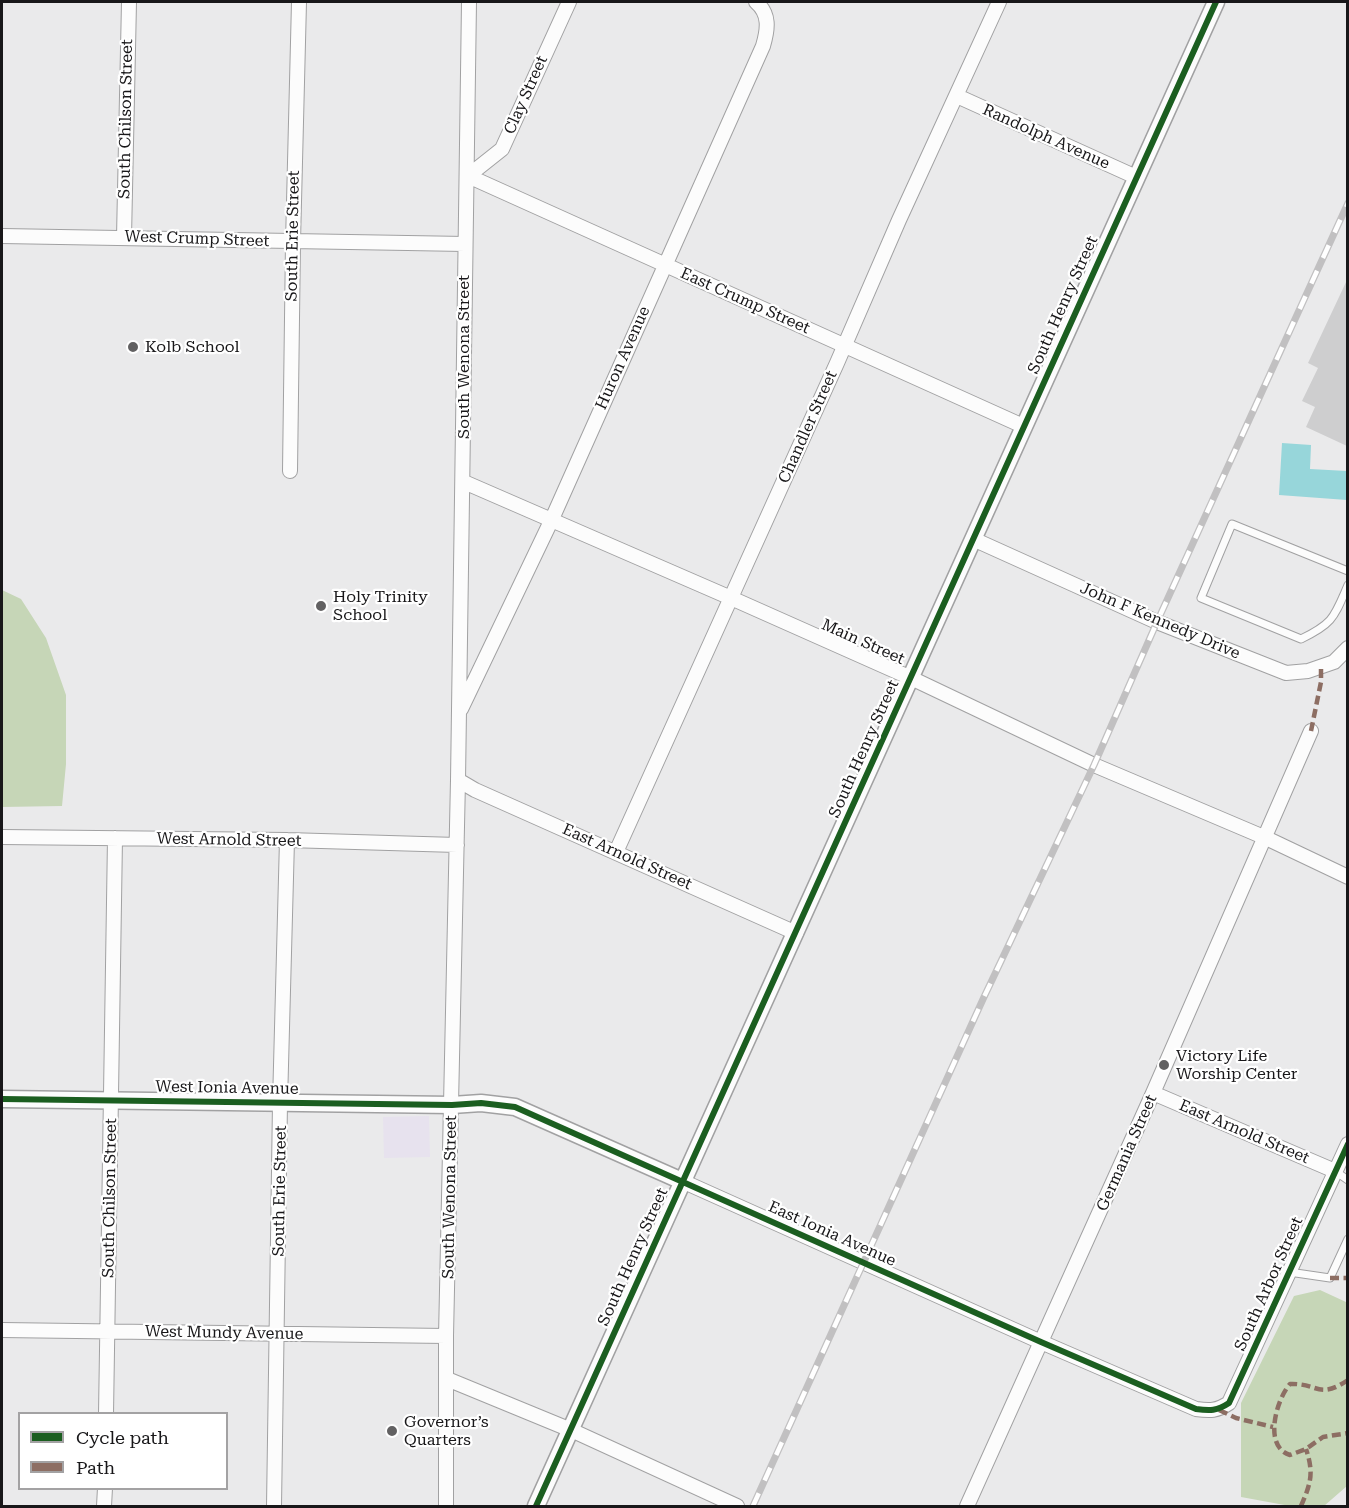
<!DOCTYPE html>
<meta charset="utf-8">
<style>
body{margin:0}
#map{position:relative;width:1349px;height:1508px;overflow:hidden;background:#eaeaeb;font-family:"Roboto Serif",serif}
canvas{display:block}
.frame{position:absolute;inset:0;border:3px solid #181719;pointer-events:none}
.legend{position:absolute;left:18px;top:1412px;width:210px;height:78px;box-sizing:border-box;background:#fff;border:2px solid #a3a2a3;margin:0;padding:8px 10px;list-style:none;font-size:18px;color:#181719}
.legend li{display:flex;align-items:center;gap:12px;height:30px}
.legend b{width:30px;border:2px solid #a3a2a3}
</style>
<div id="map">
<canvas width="1349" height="1508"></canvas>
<div class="frame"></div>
<ul class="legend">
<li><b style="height:8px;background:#1b5e20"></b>Cycle path</li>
<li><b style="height:8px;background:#8d6e63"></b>Path</li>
</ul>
</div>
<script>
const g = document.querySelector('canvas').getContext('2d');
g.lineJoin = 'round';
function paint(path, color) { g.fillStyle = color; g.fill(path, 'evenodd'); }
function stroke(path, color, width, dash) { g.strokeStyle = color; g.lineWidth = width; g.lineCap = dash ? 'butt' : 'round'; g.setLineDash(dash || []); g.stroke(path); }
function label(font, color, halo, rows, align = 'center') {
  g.font = font + ' "Roboto Serif",serif'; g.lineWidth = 4.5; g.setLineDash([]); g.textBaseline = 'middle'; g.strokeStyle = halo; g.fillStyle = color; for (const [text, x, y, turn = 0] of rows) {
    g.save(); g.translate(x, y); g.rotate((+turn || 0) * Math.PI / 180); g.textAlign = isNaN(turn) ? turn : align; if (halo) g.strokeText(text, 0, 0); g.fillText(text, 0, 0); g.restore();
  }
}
paint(new Path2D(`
 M429 1116 430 1157 384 1158 383 1117Z`), '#e7e2ee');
paint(new Path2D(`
 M2 590 21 599 46 638 66 695V764L62 806 2 807Z
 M1320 1290 1346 1302 1347 1299V1486L1324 1506H1290L1241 1497V1403L1294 1296Z`), '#c6d6b7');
paint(new Path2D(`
 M1282 443 1311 445 1310 469 1347 471V500L1279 495Z`), '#97d6da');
paint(new Path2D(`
 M1347 280V446L1306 427 1315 407 1302 401 1318 368 1308 363Z`), '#cececf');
const service = new Path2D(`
 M1348 571 1232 524 1201 598 1301 639C1334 623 1334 617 1348 585
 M1335 1171 1348 1180
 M1289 1272 1330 1278 1348 1239`);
const minor = new Path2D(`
 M957 96 1136 177
 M468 176 1023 426
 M468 176 502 149 569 2
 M2 236 465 244
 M124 237 129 2
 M290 471 293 242 299 2
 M464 482 731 598 911 678 1094 765 1266 838 1348 877
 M973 539 1157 622 1286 673 1308 671 1334 662 1348 648
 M461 709 552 519 763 46C768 29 770 14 756 2
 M458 780 475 790 796 933
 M2 837 287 840 457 845
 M616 852 837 363 899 220 999 2
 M1153 1093 1335 1171
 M682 1181 1041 1342 1196 1409C1210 1411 1217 1411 1229 1403L1348 1144
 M2 1330 446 1336
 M447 1379 571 1430 737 1506
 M106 1414 115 838
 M104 1506 105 1488
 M274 1506 280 1103 287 840
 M446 1506V1336L458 780 469 2
 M967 1506 1153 1093 1311 731`);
const tertiary = new Path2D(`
 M2 1099 452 1105 481 1103 515 1107 682 1181
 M536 1506 1216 2`);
stroke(service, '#a1a1a2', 9);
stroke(minor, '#a1a1a2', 16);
stroke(tertiary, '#a1a1a2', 19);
stroke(service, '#fcfcfc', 7);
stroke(minor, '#fcfcfc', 14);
stroke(tertiary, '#fcfcfc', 16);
const rail = new Path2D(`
 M753 1506 984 997 1094 765 1157 622 1348 203`);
stroke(rail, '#c1c0c1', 7);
stroke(rail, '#fff', 4.5, [14]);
stroke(new Path2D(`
 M1311 731 1321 682V667
 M1330 1278H1348
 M1348 1380C1318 1400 1319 1383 1290 1384 1276 1400 1263 1447 1290 1455L1306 1449 1323 1437 1348 1433
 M1219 1410 1236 1418 1273 1427
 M1301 1506C1311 1483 1314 1473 1306 1449`), '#8d6e63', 4.5, [9, 4.5]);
stroke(new Path2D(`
 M2 1099 452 1105 481 1103 515 1107 1041 1342 1196 1409C1210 1411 1217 1411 1229 1403L1348 1144
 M536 1506 1216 2`), '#1b5e20', 6);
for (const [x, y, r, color] of [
 [133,347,6,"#626162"],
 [321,606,6,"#626162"],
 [1164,1065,6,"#626162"],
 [392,1431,6,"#626162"]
]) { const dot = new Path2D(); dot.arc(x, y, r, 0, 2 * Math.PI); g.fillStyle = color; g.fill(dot); stroke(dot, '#fff', 2); }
label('16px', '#181719', '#fff', [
 ["Clay Street",526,95,-66],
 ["South Chilson Street",126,119,-89],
 ["Randolph Avenue",1046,137,24],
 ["South Erie Street",293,236,-89],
 ["West Crump Street",197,239,2],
 ["East Crump Street",745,301,24],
 ["South Henry Street",1063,305,-66],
 ["South Wenona Street",464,357,-90],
 ["Huron Avenue",623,358,-66],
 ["Chandler Street",808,427,-66],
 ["John F Kennedy Drive",1160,621,23],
 ["Main Street",863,642,24],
 ["South Henry Street",864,749,-66],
 ["West Arnold Street",229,840,1],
 ["East Arnold Street",627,857,24],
 ["West Ionia Avenue",227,1088,1],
 ["East Arnold Street",1244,1132,23],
 ["Germania Street",1127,1153,-66],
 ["South Erie Street",280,1191,-89],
 ["South Wenona Street",450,1197,-89],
 ["South Chilson Street",110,1198,-89],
 ["East Ionia Avenue",832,1234,24],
 ["South Henry Street",633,1257,-66],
 ["South Arbor Street",1269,1284,-66],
 ["West Mundy Avenue",224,1333,1]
]);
label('16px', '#181719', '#fff', [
 ["Kolb School",145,347],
 ["Holy Trinity",333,597],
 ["School",333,615],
 ["Victory Life",1176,1056],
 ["Worship Center",1176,1074],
 ["Governor’s",404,1422],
 ["Quarters",404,1440]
], 'left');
</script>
